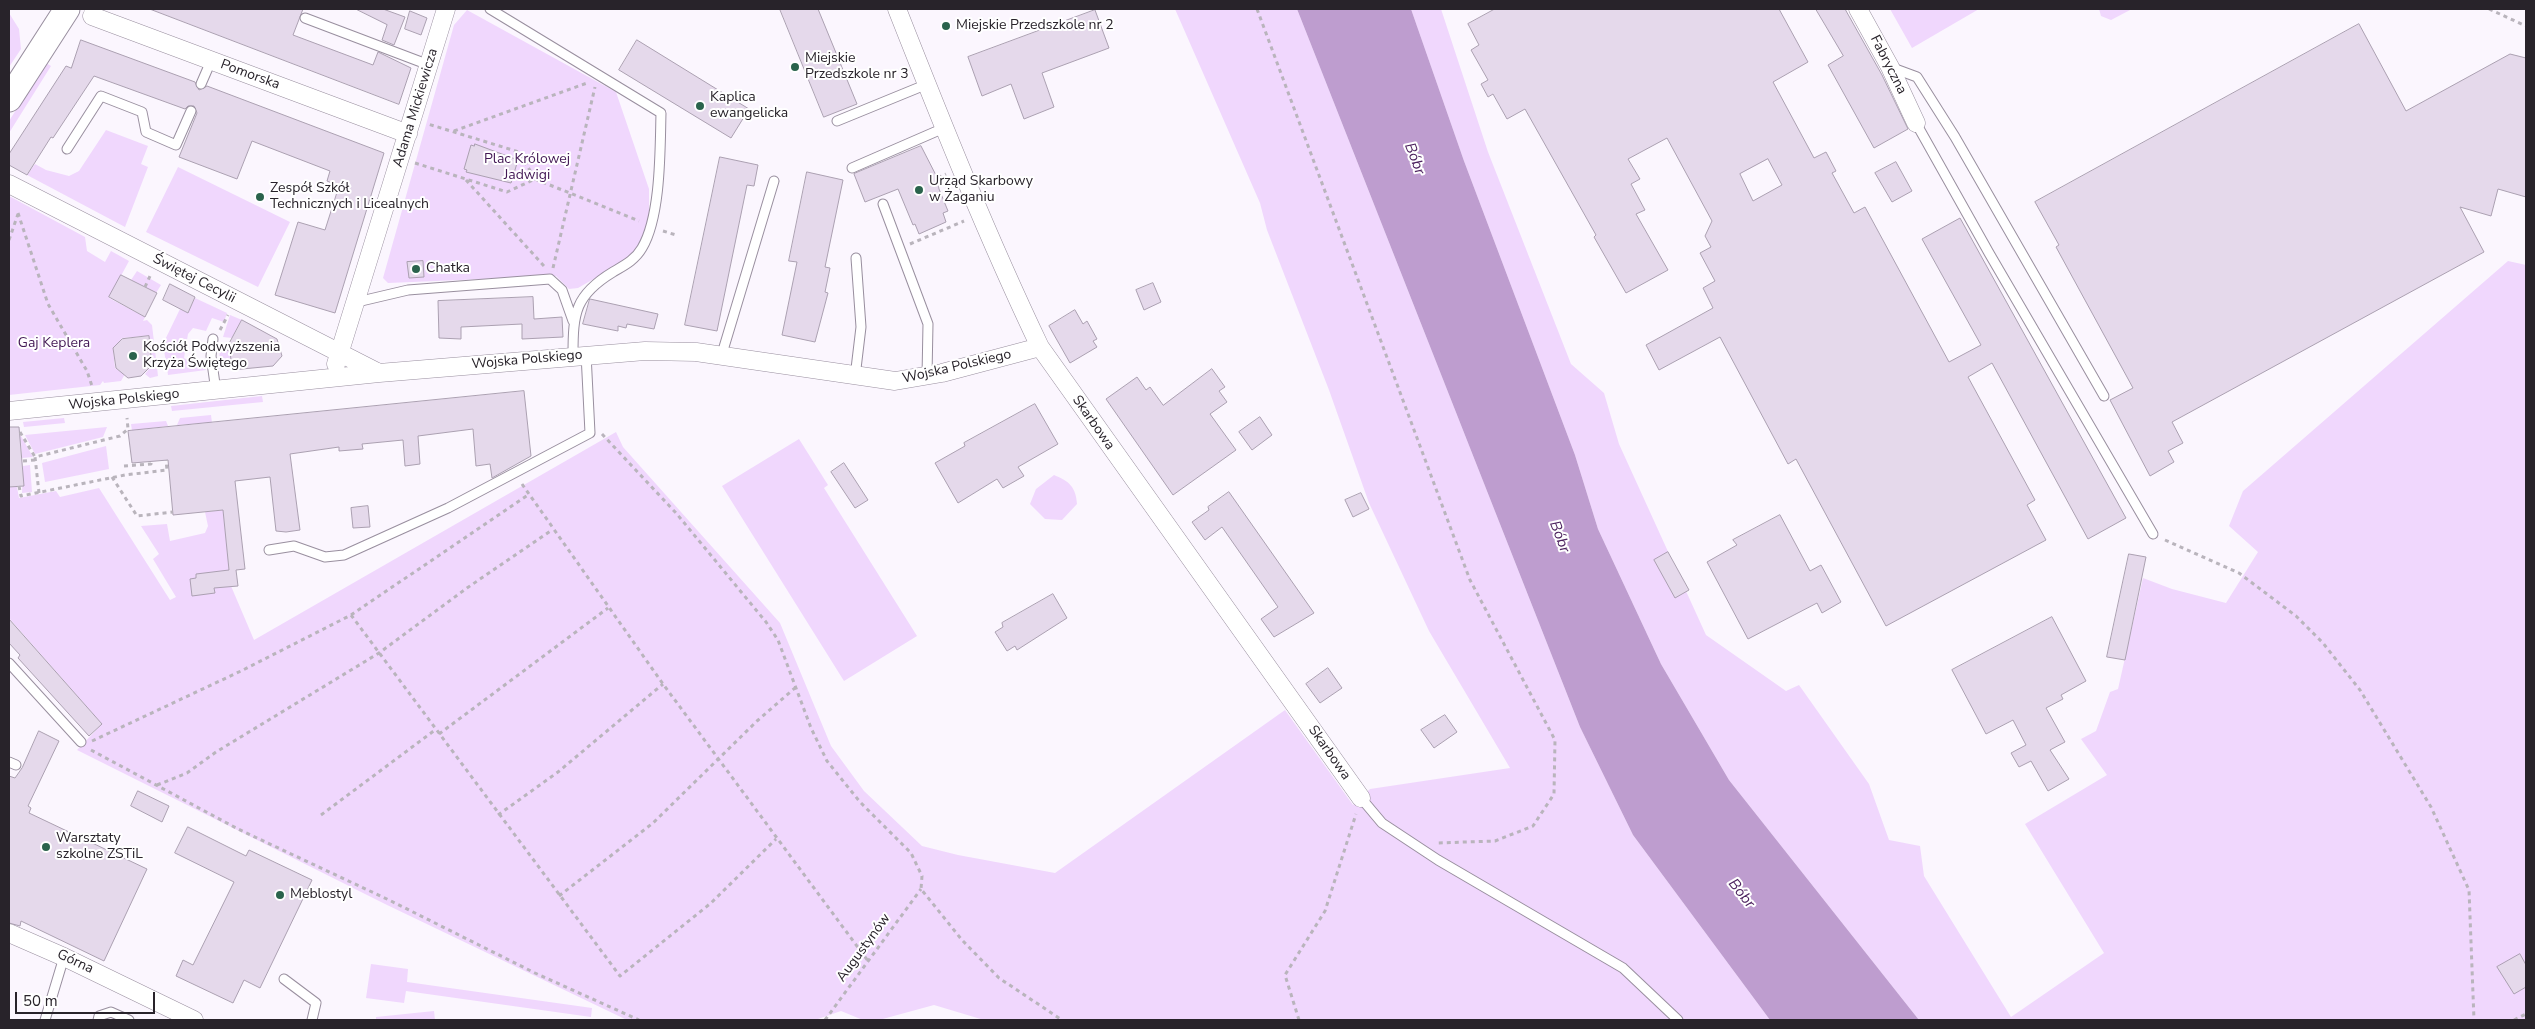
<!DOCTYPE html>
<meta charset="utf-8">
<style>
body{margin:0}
#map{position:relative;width:2535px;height:1029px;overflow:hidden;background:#fbf6fe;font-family:"Nunito Sans",sans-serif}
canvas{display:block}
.frame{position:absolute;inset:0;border:10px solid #28232a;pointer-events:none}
.scale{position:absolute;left:15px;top:992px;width:140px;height:22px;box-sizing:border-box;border:2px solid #28232a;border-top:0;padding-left:6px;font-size:15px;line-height:18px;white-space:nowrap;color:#28232a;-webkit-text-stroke:4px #fff;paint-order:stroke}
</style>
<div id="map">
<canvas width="2535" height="1029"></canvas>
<div class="frame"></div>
<div class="scale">50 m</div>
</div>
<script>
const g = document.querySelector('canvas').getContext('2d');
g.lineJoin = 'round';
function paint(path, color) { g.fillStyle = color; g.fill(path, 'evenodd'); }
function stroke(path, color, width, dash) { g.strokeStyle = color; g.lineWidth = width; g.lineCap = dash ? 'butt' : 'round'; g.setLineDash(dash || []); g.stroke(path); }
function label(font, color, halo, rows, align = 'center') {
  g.font = font + ' "Nunito Sans",sans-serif'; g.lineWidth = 4; g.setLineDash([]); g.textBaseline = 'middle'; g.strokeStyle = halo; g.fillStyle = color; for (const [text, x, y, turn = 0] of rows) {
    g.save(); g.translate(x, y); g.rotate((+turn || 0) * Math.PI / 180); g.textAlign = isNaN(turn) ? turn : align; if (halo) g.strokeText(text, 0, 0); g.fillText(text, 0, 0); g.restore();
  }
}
paint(new Path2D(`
 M1175 9H1297L1580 727 1633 835 1770 1020H984L934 1005 879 1020H863L841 1011 815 1020H627L385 904 77 750 102 724 9 618V487H17L19 498 56 491 60 497 99 488 170 600 176 597 153 559 159 554 141 526 167 524 170 541 205 533 208 526 205 512 223 510 231 586 254 640 616 432 623 447 780 623 831 746 864 791 922 846 958 855 1055 873 1285 710 1353 805 1370 789 1510 768 1429 631 1369 503 1329 390 1267 230 1260 203Z
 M1411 9H1441L1488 152 1571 364 1604 393 1619 444 1706 635 1786 691 1799 685 1869 784 1889 840 1920 846 1924 876 2011 1017 2104 953 2025 824 2107 775 2081 739 2096 731 2110 692 2118 689 2143 578 2172 589 2226 603 2258 552 2229 526 2243 491 2508 261 2526 265V1020H1919L1729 780 1661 664 1598 529 1575 455 1464 161Z
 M1890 9H1979L1912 48Z
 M2099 9H2132L2111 20 2101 16Z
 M467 10 616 92 649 189V214L644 236 634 252 625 261 578 288 569 289 556 276 388 283 383 278 454 25Z
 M9 13 19 29 21 49 9 67Z
 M46 63 51 66 9 133V121Z
 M106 130 148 146 141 164 148 167 125 227 27 175 35 164 46 170 69 176 79 171Z
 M178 167 290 222 258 287 146 232Z
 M9 196 85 237 87 251 105 262 111 251 129 261 109 298 145 317 143 321 147 320 152 325 158 376 150 378 145 374 153 364 149 336 122 338 113 349 115 368 125 374 121 381 104 383 103 381 100 385 9 395Z
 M137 271 161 285 156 293 131 280Z
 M195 298 227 313 224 322 212 318 206 331 193 328 188 334 184 358 191 362H203L206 370 168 375 163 344 180 309 188 312Z
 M230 315 242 320 232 338 223 337Z
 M223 348 230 351 232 367 218 369 220 349Z
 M262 396 263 402 172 411 171 406Z
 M211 415 212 423 177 425 180 418Z
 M64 418 65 423 24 427 23 422Z
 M166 421 168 426 132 431 131 424Z
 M107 427 103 437 35 454 25 435Z
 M21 436 33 457 22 458 21 442 9 444V437Z
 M799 439 828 485 824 488 917 636 844 681 722 486Z
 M106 446 109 469 45 482 42 463Z
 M30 465 32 492 22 493 23 466Z
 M1054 475C1069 481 1076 487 1077 504L1062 520 1045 519 1030 504 1036 489Z
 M371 964 408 969 407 982 592 1008 591 1017 406 991 404 1003 366 998Z
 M434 1011 435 1020H376V1017Z`), '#f0d7fd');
paint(new Path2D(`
 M1297 9H1411L1464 161 1575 455 1598 529 1661 664 1729 780 1919 1020H1770L1633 835 1580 727Z`), '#be9dcf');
const building = new Path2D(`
 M150 9H303L293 35 373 65 378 52 411 68 399 104Z
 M356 9H383L405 17 394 45 382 40 387 25Z
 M780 9H818L857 104 824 117Z
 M1495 9H1779L1808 62 1773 82 1814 158 1826 152 1836 171 1832 173 1854 213 1865 207 1949 362 1981 345 1922 239 1960 218 2126 518 2088 539 1992 363 1968 377 2035 500 2027 505 2046 540 1886 626 1796 459 1788 464 1720 337 1659 370 1646 345 1713 308 1703 288 1715 281 1700 253 1711 247 1705 236 1712 221 1667 138 1628 159 1640 179 1631 184 1645 210 1636 214 1668 270 1626 293 1594 237 1596 235 1525 109 1507 119 1493 94 1488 97 1481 84 1488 80 1471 50 1479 45 1468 24ZM1768 159 1782 185 1753 201 1740 174Z
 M1816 9H1845L1882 75 1908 129 1874 148 1828 65 1843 56Z
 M1095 10 1109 48 1042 73 1054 107 1024 119 1011 84 982 96 968 57Z
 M410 11 427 18 421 35 405 29Z
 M2359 24 2406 111 2510 54 2526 58V197L2498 189 2491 216 2460 207 2484 252 2172 422 2183 443 2168 451 2174 462 2150 476 2110 400 2133 388 2056 247 2059 245 2035 202Z
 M81 40 195 82 199 90 207 86 384 153 335 313 275 295 298 222 325 230 339 186 327 181 330 171 252 141 237 179 179 157 197 113 194 106H188L185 109 94 76 53 138 51 137 27 175 9 165V154L66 66 71 68Z
 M637 40 749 109 731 138 619 70Z
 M475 144 518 160 511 183 466 172 467 170 464 169 471 145 474 146Z
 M921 146 940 183 938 184 939 189 948 211 943 213 946 222 919 234 915 224 913 225 898 189 865 202 854 174Z
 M720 157 758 165 754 186 747 185 717 331 685 325Z
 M1896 162 1912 191 1892 202 1875 173Z
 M807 172 843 180 825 267 830 268 825 292 828 293 815 342 782 335 797 262 789 261Z
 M423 261 424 277 409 278 407 262Z
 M121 275 157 293 145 317 109 297Z
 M1153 283 1161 302 1144 310 1136 290Z
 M170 284 195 297 188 313 163 300Z
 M533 297 534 319 562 317 563 337 522 339V324L461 327V339L439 338 438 301Z
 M590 299 658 314 654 329 627 324 626 328 618 326V331L583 324Z
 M1075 310 1083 324 1087 321 1097 339 1093 341 1097 347 1070 363 1049 326Z
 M242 320 277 339 282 356 273 366 232 370 230 351 226 350Z
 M149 336 152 365 141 376 128 378 116 368 113 348 122 339Z
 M1212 369 1225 387 1219 391 1227 402 1210 414 1236 450 1173 495 1106 399 1137 377 1146 390 1150 387 1163 405Z
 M524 391 531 456 492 478 490 464 476 466 473 429 418 436 420 464 405 466 403 440 362 444 363 449 339 451V447L290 454 300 530 286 532 276 531 270 477 235 481 245 569 236 570 238 586 214 588 215 593 192 596 190 579 196 578V574L229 570 223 510 173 515 168 460 132 463 128 431Z
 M1035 404 1058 444 1018 467 1024 476 1003 488 997 479 958 503 935 463 965 446 964 443Z
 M1260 417 1272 435 1252 450 1239 432Z
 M9 427H19L24 486 9 487Z
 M844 463 868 500 855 508 831 472Z
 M1229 492 1314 613 1274 637 1261 619 1278 607 1222 527 1205 540 1192 522 1209 510 1208 507Z
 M1361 493 1369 509 1353 517 1345 500Z
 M368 506 370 527 353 528 351 508Z
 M1780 515 1810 571 1821 565 1841 602 1822 613 1817 603 1748 639 1707 562 1737 545 1733 540Z
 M1668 552 1689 590 1675 598 1654 560Z
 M2129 554 2146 557 2125 660 2107 657Z
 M1053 594 1067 618 1017 650 1015 646 1007 651 995 632 1003 627 1002 623Z
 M2052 617 2086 681 2061 695 2063 699 2046 708 2065 742 2050 750 2069 779 2048 791 2031 761 2019 767 2011 753 2026 745 2013 720 1986 734 1952 670Z
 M9 619 102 724 89 736 18 658 20 655 9 643Z
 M1328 668 1342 688 1320 703 1306 684Z
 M1445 715 1457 732 1434 748 1421 730Z
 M39 731 59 741 28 806 31 808 29 813 147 869 104 961 21 921 20 926 9 923V776L15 778 22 768Z
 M138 791 169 806 162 822 131 806Z
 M188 827 246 856 249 850 312 880 260 988 244 980 233 1003 176 976 183 960 193 965 234 882 175 853Z
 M2520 954 2526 965V987L2514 994 2497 967Z`);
paint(building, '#e5d9eb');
stroke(building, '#aba0b1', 1);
const service = new Path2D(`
 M490 9 661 113C660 150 661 216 642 248 635 260 625 265 613 272 575 295 573 313 573 355
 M305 18 429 65
 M1890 67 1917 77 1955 137 2104 396
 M201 84 211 61
 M837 121 925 85
 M1916 123 1989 253 2153 534
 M67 149 101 96 142 112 146 132 176 145 191 111
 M852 168 944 128
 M883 204 928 324 927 376
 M357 302 408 290 550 279 562 290 573 321
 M213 339 211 356 216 391
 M721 357 774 181
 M855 377 861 327 856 258
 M269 550 294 546 325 557 344 555 448 508 590 433 586 354
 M9 663 81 742
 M9 762 16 765
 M1361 798 1382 823 1438 860 1623 968 1678 1020
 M284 979 316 1003 312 1020
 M45 1020 64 957
 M98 1020 99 1016 111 1012 129 1020`);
const minor = new Path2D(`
 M897 9C942 123 987 236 1040 347L1361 798
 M1858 9 1890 67 1916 123
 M92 16 408 134
 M9 184 379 373
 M336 364 446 9
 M9 411 379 373 645 351 696 352 895 381 942 373 1040 347
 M9 933 64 957 194 1020`);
const secondary = new Path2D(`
 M9 99 67 9`);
stroke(service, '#998f9f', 11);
stroke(minor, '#998f9f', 19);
stroke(secondary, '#998f9f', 27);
stroke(new Path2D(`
 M1257 9 1470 580 1555 740 1554 794 1533 826 1495 841 1437 843
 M2489 9 2526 26
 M454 131 587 83
 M415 163 507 192 535 179 519 152 428 124
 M938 178 946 174
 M535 179 639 221
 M466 180 544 266
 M18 213 48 304 87 371 92 386
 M663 231 676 235
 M9 240 18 214
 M910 244 964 221
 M553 268 595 87
 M145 287 150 276
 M220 330 228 315
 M20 432 35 457
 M602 434 676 513 766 622 778 640 811 728 827 761 860 802 911 853 922 876 921 889 962 940 999 978 1062 1020
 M23 461 35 460
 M124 466 151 464V461
 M112 477 137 516 173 512
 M522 484 663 684 868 961
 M19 486 21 496 125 475 167 470 166 460
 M39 493 35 457 120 436 128 429 127 418
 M2165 540 2239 573 2296 616 2323 643 2360 690 2431 807 2469 890 2474 1020
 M351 615 620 976 711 903 776 839
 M439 734 608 608
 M92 741 241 671 351 615 528 495
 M91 750 238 829 389 900 535 973 639 1020
 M157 785 187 773 216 752 379 653 467 588 552 530
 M321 815 435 730
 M498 815 558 772 663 684
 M559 896 653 823 757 721 796 687
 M825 1020 921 889
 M1299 1020 1285 975 1325 911 1356 814
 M2514 1020 2526 1014`), '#b9b4bc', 3, [4, 4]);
stroke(service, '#fff', 9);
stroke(minor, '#fff', 18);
stroke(secondary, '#fff', 25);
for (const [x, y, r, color] of [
 [946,26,5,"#2a634c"],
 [795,67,5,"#2a634c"],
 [700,106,5,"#2a634c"],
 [919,190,5,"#2a634c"],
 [260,197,5,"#2a634c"],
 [416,269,5,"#2a634c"],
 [133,356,5,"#2a634c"],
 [46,847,5,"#2a634c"],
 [280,895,5,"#2a634c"]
]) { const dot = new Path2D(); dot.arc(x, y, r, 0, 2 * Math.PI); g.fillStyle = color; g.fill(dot); stroke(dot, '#fff', 2); }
label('14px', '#28232a', '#fff', [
 ["Miejskie Przedszkole nr 2",956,26],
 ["Miejskie",805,59],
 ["Przedszkole nr 3",805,75],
 ["Kaplica",710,98],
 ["ewangelicka",710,114],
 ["Urząd Skarbowy",929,182],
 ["w Żaganiu",929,198],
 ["Zespół Szkół",270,189],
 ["Technicznych i Licealnych",270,205],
 ["Chatka",426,269],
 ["Kościół Podwyższenia",143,348],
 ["Krzyża Świętego",143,364],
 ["Warsztaty",56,839],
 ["szkolne ZSTiL",56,855],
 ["Meblostyl",290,895]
], 'left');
label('14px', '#28232a', '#fff', [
 ["Fabryczna",1888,65,63],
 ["Pomorska",250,75,20],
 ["Adama Mickiewicza",416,108,-73],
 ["Świętej Cecylii",194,279,27],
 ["Wojska Polskiego",527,360,-5],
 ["Wojska Polskiego",957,367,-13],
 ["Wojska Polskiego",124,400,-6],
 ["Skarbowa",1093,423,55],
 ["Skarbowa",1329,753,55],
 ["Augustynów",864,948,-54],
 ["Górna",75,962,25]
]);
label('14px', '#431955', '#fff', [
 ["Plac Królowej",527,160],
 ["Jadwigi",527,176],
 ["Gaj Keplera",54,344]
]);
label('italic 15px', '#4d235f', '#fff', [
 ["Bóbr",1414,159,69],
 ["Bóbr",1559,537,69],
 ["Bóbr",1741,894,51]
]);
</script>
